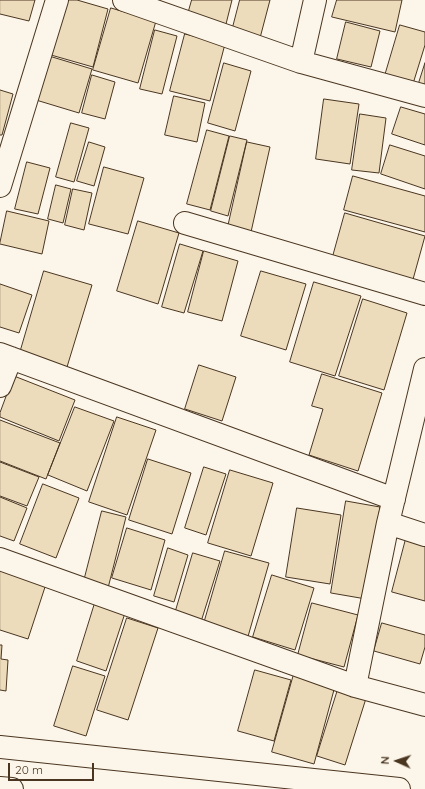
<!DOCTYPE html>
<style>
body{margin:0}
#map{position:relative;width:425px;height:789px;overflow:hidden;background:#fbf6e9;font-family:Quicksand,sans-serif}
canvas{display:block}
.north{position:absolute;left:377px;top:741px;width:40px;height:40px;-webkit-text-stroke:3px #fbf6e9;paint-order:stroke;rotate:273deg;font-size:11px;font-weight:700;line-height:16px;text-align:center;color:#4a3520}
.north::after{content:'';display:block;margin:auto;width:14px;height:18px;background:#4a3520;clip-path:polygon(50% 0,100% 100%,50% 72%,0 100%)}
.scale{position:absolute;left:8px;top:763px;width:86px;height:18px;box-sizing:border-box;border:2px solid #4a3520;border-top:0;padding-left:5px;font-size:12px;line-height:14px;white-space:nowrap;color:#4a3520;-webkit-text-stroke:3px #fbf6e9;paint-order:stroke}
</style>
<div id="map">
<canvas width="425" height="789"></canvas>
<div class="north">N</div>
<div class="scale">20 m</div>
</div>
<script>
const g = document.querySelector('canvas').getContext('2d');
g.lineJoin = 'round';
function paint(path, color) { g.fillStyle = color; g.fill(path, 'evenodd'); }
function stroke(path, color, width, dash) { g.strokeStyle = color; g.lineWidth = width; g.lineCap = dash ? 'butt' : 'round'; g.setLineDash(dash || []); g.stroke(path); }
const building = new Path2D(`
 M0 0H35L29 21 0 14Z
 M66 0H77L108 9 93 67 51 55Z
 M192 0H232L226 24 188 14Z
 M240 0H270L260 38 232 31Z
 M337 0H402L395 32 332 17Z
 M111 8 156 21 138 83 93 70Z
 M346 22 380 31 371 67 337 59Z
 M400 25 425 32V45L412 87 384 79Z
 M155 30 177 36 162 94 140 89Z
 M185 34 225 44 210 101 170 91Z
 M49 56 92 69 79 113 36 100Z
 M224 63 251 71 235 131 208 123Z
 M425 63V88L418 86Z
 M92 75 115 82 105 119 82 113Z
 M0 90 13 94 2 135H0Z
 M174 96 205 103 197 142 165 135Z
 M324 99 359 104 350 164 316 159Z
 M401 107 425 114V145L392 134Z
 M360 114 386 118 379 173 352 170Z
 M71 123 89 128 74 182 56 177Z
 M207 130 229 136 210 210 187 204Z
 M230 136 247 140 228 216 211 211Z
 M89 142 105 147 94 186 77 181Z
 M247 142 270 147 251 232 228 227Z
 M390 145 425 156V189L381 174Z
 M27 162 50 168 38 214 15 209Z
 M104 167 144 178 128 234 89 224Z
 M353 176 425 196V232L344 210Z
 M56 185 71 189 63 223 48 219Z
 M73 189 92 193 84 230 65 225Z
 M7 211 49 221 42 254 0 244Z
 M345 213 425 236 412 283 332 260Z
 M138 221 179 233 158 304 117 291Z
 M180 244 203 251 184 313 162 307Z
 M204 251 238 261 222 321 188 312Z
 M44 271 92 285 67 367 20 353Z
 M261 271 306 284 286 350 241 336Z
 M314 282 361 296 335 376 290 362Z
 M0 284 32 295 19 333 0 327Z
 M363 299 407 313 384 390 339 376Z
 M199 365 236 377 222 421 185 409Z
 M322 374 382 393 358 471 309 455 323 409 312 406Z
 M14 376 75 400 59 441 0 417V413Z
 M75 407 114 421 87 491 48 475Z
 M117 417 156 430 127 515 89 502Z
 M0 420 60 443 46 479 0 461Z
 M148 459 191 473 172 534 129 520Z
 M0 462 39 477 27 506 0 496Z
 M204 467 226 474 206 535 185 528Z
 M230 470 273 483 251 556 208 543Z
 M43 484 79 498 56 558 20 544Z
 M0 497 27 508 14 541 0 536Z
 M346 501 380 507 366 599 331 593Z
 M297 508 341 515 330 584 286 577Z
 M102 511 126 517 107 592 83 585Z
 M127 528 165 540 151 590 112 578Z
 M407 535 425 539V601L392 592Z
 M168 548 188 555 174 602 154 596Z
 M225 551 269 563 247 640 203 627Z
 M193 553 220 561 200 625 174 617Z
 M0 570 46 584 28 639 0 630Z
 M272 575 314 588 295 650 253 637Z
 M95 603 125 613 106 671 77 661Z
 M312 603 358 615 344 667 298 655Z
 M127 618 158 628 128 720 97 710Z
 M382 623 425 635V647L420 664 374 651Z
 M0 645H2L1 659 8 660 6 691 0 690Z
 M73 666 105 676 86 736 54 726Z
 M255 670 291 680 274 741 238 731Z
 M294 674 335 686 314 764 272 752Z
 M340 683 368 692 345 765 317 756Z`);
paint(building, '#ecdcbc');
stroke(building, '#4a3520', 1);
const minor = new Path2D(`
 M124 0 301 62 425 96
 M301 62 315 0
 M0 186 57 0
 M185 223 425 294
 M0 354 394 499
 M0 386 11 358
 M388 523 425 535
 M0 559 355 686 425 705
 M355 686 388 523 425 369`);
const major = new Path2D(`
 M0 747 399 789
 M0 788 12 789`);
stroke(minor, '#4a3520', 24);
stroke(major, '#4a3520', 24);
stroke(minor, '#fbf6e9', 22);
stroke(major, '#fbf6e9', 22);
</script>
